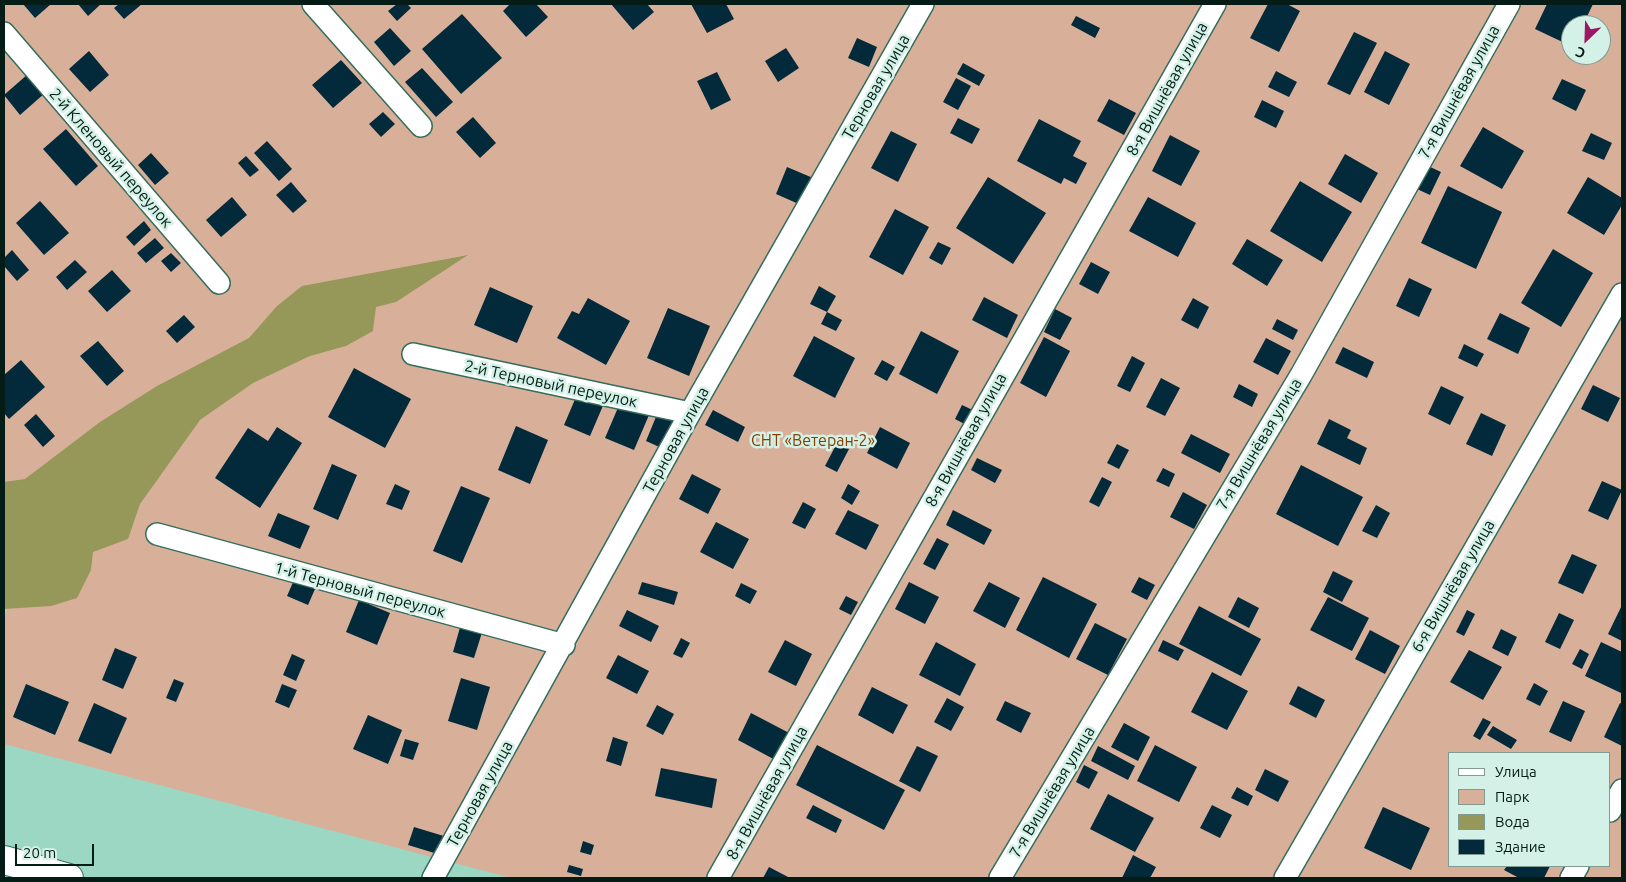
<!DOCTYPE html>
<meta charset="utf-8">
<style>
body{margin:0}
#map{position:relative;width:1626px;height:882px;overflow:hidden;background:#9bd7c3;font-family:Ubuntu,sans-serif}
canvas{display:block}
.frame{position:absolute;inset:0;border:5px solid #041c15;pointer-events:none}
.legend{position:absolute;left:1448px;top:752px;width:162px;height:115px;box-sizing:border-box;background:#d3f1e6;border:1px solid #809c92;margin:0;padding:6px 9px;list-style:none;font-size:15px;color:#041c15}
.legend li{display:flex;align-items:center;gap:10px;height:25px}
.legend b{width:25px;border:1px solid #809c92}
.north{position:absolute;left:1561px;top:15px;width:50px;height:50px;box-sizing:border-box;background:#d3f1e6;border:1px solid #809c92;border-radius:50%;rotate:204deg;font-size:14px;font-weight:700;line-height:20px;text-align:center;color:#041c15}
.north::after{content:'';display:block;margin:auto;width:18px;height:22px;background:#9e1766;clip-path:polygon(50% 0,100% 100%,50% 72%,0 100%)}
.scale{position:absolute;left:15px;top:844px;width:79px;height:22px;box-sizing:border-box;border:2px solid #041c15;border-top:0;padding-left:6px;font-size:15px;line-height:18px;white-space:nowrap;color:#041c15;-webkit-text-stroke:4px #d3f1e6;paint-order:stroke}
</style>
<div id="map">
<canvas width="1626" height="882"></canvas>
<div class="frame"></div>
<ul class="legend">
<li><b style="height:6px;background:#fff"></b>Улица</li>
<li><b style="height:14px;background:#d8b09a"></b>Парк</li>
<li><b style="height:14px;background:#959858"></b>Вода</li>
<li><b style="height:14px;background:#032a3b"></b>Здание</li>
</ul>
<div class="north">С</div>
<div class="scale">20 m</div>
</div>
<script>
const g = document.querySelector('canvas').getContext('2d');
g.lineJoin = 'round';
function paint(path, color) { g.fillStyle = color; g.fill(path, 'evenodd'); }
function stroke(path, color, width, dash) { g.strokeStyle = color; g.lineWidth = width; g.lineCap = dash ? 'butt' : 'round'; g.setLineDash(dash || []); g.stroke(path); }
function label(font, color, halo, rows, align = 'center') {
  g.font = font + ' Ubuntu,sans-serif'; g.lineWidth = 5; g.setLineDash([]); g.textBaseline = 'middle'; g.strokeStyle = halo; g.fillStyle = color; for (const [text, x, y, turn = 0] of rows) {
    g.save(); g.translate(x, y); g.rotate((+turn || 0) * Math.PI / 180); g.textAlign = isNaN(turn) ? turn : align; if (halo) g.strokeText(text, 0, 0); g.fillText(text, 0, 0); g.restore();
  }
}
paint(new Path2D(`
 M4 4H1622V878H511L4 744V617L7 610 4 606ZM1571 25H1601V55H1571ZM1450 753H1610V866H1450Z`), '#d8b09a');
paint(new Path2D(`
 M468 255 396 302 376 307 373 331 346 346 310 356 253 383 200 420 140 504 128 539 93 552 91 570 77 598 51 606 4 609V482L25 479 100 422 157 386 249 338 277 306 302 286Z`), '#959858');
paint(new Path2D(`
 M23 4H51L35 18Z
 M78 4H101L88 16Z
 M119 4H142L124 19 114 8Z
 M397 4H407L411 8 397 21 388 11Z
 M510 4H536L548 17 526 37 503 11Z
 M611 4H647L654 12 633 30Z
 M691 4H726L734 19 707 33Z
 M1268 4H1287L1300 11 1279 52 1250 38Z
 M1547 4H1593L1583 25H1571V46L1535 29Z
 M462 14 502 58 461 94 422 49Z
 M1076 16 1100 28 1095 38 1071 25Z
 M390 28 411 51 394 66 374 42Z
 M1354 32 1377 43 1350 95 1327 84Z
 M857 38 877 47 869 67 848 58Z
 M786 48 799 68 778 82 765 61Z
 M89 51 109 75 90 92 69 69Z
 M1385 51 1410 64 1389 105 1364 92Z
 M341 60 362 83 333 108 312 85Z
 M963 63 985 75 979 86 957 74Z
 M422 68 453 102 436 117 405 82Z
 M1276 71 1297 82 1289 97 1268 87Z
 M717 72 731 100 711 110 697 81Z
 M28 74 45 93 20 115 4 95Z
 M956 78 971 86 958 110 943 102Z
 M1562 79 1586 90 1576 111 1552 99Z
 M1109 99 1136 113 1124 135 1097 121Z
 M1262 100 1284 111 1276 128 1254 117Z
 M383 112 395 124 381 137 369 124Z
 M473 117 496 143 480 158 456 132Z
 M958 118 980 129 972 144 950 133Z
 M1039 119 1081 141 1073 156 1087 163 1076 184 1064 178 1061 184 1017 161Z
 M1483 127 1524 151 1502 189 1460 166Z
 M66 129 98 166 76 186 43 149Z
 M891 131 917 144 898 182 871 168Z
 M1591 133 1612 143 1604 160 1582 151Z
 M1170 135 1200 151 1181 186 1152 171Z
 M267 141 292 169 279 181 254 153Z
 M151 153 169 173 155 185 138 165Z
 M1345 154 1378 173 1361 203 1328 184Z
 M246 156 259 170 250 177 238 163Z
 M1428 166 1441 172 1430 195 1417 189Z
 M787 167 813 178 801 205 776 194Z
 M988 177 1046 213 1013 264 956 228Z
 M1588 177 1622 198V205L1604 235 1567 213Z
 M1300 181 1352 212 1322 262 1270 231Z
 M291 182 307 201 293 213 276 195Z
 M1448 186 1502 212 1476 269 1421 243Z
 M232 197 247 215 221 237 206 220Z
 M1148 197 1196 223 1178 257 1129 231Z
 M40 201 69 233 44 255 16 223Z
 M895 209 929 227 903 275 869 257Z
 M144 221 151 230 134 246 126 237Z
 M155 238 164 248 146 263 137 253Z
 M1247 239 1283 260 1267 286 1232 264Z
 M938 242 951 248 942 265 929 258Z
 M1553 249 1593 273 1561 327 1521 303Z
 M12 250 29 270 17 281 4 266V258Z
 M171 253 181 263 171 272 161 261Z
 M75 260 87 272 67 290 56 277Z
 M1091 262 1110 272 1098 294 1079 284Z
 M112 270 131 291 107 312 88 291Z
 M1409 278 1432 289 1419 317 1396 306Z
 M819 286 836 296 827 312 842 320 836 331 821 324 827 312 810 304Z
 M490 287 533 306 517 343 474 325Z
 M984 297 1018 315 1007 338 972 320Z
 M588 298 630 321 606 365 557 338 572 311 579 314Z
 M1193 298 1209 307 1198 329 1181 320Z
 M668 308 710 326 689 376 647 358Z
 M1055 309 1072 318 1060 340 1044 332Z
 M1500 313 1530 328 1518 354 1487 339Z
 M184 315 195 327 177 343 166 331Z
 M1277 319 1298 330 1293 340 1272 329Z
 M921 331 959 351 937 394 899 374Z
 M814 336 855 358 835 398 793 376Z
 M1044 337 1070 351 1046 397 1020 383Z
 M1266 338 1291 351 1278 375 1253 362Z
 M98 341 124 371 107 386 80 356Z
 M1464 344 1484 354 1477 367 1458 358Z
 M1343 347 1374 362 1367 378 1335 363Z
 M1132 356 1145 363 1130 392 1117 386Z
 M21 360 45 387 9 419 4 413V375Z
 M882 360 895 367 887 381 874 374Z
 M354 368 411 399 385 448 328 417Z
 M1161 378 1180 388 1165 416 1146 407Z
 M1239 384 1258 394 1252 407 1233 397Z
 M1593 385 1620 398 1608 422 1581 409Z
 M1441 386 1464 397 1450 425 1428 414Z
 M579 390 605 401 590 436 564 425Z
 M620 403 649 415 634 450 605 438Z
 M962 405 979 413 972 428 955 419Z
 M713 410 745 427 738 442 705 425Z
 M658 412 678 421 666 450 646 441Z
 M1481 413 1506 425 1492 456 1466 444Z
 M36 414 55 436 43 447 24 425Z
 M1329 419 1351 430 1347 438 1367 448 1360 465 1317 444Z
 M516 426 548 440 530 484 498 470Z
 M277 427 302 443 260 508 215 478 248 428 268 441Z
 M880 427 910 443 897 469 867 453Z
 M1191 434 1230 454 1220 473 1181 453Z
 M837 443 849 449 837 472 825 466Z
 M1117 444 1129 450 1119 469 1107 463Z
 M977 458 1002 470 995 483 971 470Z
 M332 464 357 475 338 520 313 509Z
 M1301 465 1363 497 1338 546 1276 514Z
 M1163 468 1175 474 1169 487 1156 481Z
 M692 474 721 489 708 514 679 499Z
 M1102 477 1112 482 1099 507 1089 502Z
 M1602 481 1622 490 1608 520 1588 511Z
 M395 484 410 491 402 510 386 504Z
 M848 484 860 491 852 505 841 498Z
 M461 486 490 498 462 563 433 551Z
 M1183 492 1207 505 1194 529 1170 517Z
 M803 502 816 509 805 529 792 523Z
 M1376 505 1390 513 1377 538 1362 531Z
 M848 510 879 525 866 550 835 534Z
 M953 510 992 530 984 545 946 525Z
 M278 513 310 526 300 549 268 536Z
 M716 522 749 539 733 569 700 552Z
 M937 538 949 544 935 570 923 564Z
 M1572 554 1597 565 1583 594 1558 583Z
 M298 571 319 580 308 605 287 596Z
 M1333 571 1353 581 1342 602 1323 592Z
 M1043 577 1097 604 1069 658 1016 630Z
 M1139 577 1155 585 1147 600 1131 592Z
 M642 582 678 592 674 605 638 594Z
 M909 582 939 597 925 624 895 609Z
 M989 582 1020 598 1005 628 973 611Z
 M741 583 757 591 750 604 735 596Z
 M846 596 858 602 851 615 839 609Z
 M1238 597 1259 608 1249 628 1228 617Z
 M1328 597 1369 618 1352 651 1310 630Z
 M359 600 390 613 377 645 346 632Z
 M1622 605V641L1608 634Z
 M1199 606 1261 639 1241 676 1179 644Z
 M627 610 659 626 651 642 619 626Z
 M1467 610 1475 614 1464 636 1456 632Z
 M1559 613 1574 620 1560 649 1545 642Z
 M463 617 485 623 474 658 453 652Z
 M1095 623 1127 639 1108 675 1076 659Z
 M1501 629 1517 637 1508 656 1492 648Z
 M1370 630 1400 646 1385 674 1355 659Z
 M681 638 690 643 682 658 673 654Z
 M785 640 812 654 796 686 768 672Z
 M1163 640 1184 650 1178 661 1158 651Z
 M936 642 976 664 960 696 919 675Z
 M1601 642 1622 652 1621 693 1585 676Z
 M115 648 137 657 123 689 102 680Z
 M1580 649 1589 654 1582 669 1572 664Z
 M1469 650 1502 667 1483 700 1450 682Z
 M292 654 305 660 296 681 283 675Z
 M618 655 649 671 637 694 606 678Z
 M1212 672 1248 691 1227 730 1191 712Z
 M461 678 490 687 477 730 448 721Z
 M174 679 184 683 176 702 166 698Z
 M1534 683 1548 691 1540 706 1526 699Z
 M26 684 69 702 55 735 13 717Z
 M282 684 297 690 289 708 275 702Z
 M1298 686 1325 700 1316 718 1289 704Z
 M872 687 908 705 893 734 858 715Z
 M947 698 964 707 951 731 934 722Z
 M1005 701 1031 713 1021 733 996 720Z
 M1563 701 1585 711 1571 742 1549 732Z
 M94 703 127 718 111 754 78 741Z
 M1620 703 1622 704V746L1604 737Z
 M657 705 674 714 663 735 646 726Z
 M751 713 793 735 779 762 738 740Z
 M368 715 402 730 388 764 353 749Z
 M1483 718 1491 722 1480 740 1473 736Z
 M1124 723 1150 737 1138 761 1111 747Z
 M1493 726 1517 740 1511 749 1487 735Z
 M613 737 628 742 621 766 606 761Z
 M405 739 419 743 413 760 400 756Z
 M817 745 905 790 884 830 796 785Z
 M1155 745 1197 767 1179 802 1137 781Z
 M917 746 938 756 920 792 899 781Z
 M1098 746 1135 766 1128 780 1091 761Z
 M1084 765 1098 772 1089 789 1076 782Z
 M661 768 717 779 712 808 655 796Z
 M1265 769 1289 781 1278 802 1255 790Z
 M1237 787 1253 796 1248 806 1231 798Z
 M1108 794 1154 818 1135 852 1090 829Z
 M813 805 842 820 836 833 806 818Z
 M1212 805 1232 815 1220 838 1200 828Z
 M1383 807 1430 828 1411 870 1364 848Z
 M414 827 447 837 441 855 408 845Z
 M583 841 594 845 591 855 580 852Z
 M1133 855 1156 867 1150 878H1122Z
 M569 865 583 869 581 876 567 872Z
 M1507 866H1550L1544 878H1519L1504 870Z
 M769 867 790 878H763Z`), '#032a3b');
const street = new Path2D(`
 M313 4 421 126
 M4 33 219 283
 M413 354 690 413
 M157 534 564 645
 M1610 811 1622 790
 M433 878 690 413 923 4
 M718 878 1215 4
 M1000 878 1301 375 1509 4
 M1285 878 1622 294
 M1571 878 1578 866`);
const secondary = new Path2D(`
 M4 860 69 878`);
stroke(street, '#336e5d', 24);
stroke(secondary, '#336e5d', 30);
stroke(street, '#fff', 21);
stroke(secondary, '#fff', 28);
label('16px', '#041c15', '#d3f1e6', [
 ["Терновая улица",876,87,-60],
 ["8-я Вишнёвая улица",1167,89,-61],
 ["7-я Вишнёвая улица",1459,92,-61],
 ["2-й Кленовый переулок",111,158,49],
 ["2-й Терновый переулок",551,384,12],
 ["Терновая улица",676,440,-61],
 ["8-я Вишнёвая улица",966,440,-61],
 ["7-я Вишнёвая улица",1259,444,-59],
 ["6-я Вишнёвая улица",1453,586,-60],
 ["1-й Терновый переулок",360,590,15],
 ["7-я Вишнёвая улица",1052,792,-59],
 ["8-я Вишнёвая улица",767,793,-61],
 ["Терновая улица",480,794,-61]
]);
label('16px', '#863e01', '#d3f1e6', [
 ["СНТ «Ветеран-2»",813,441]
]);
</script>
